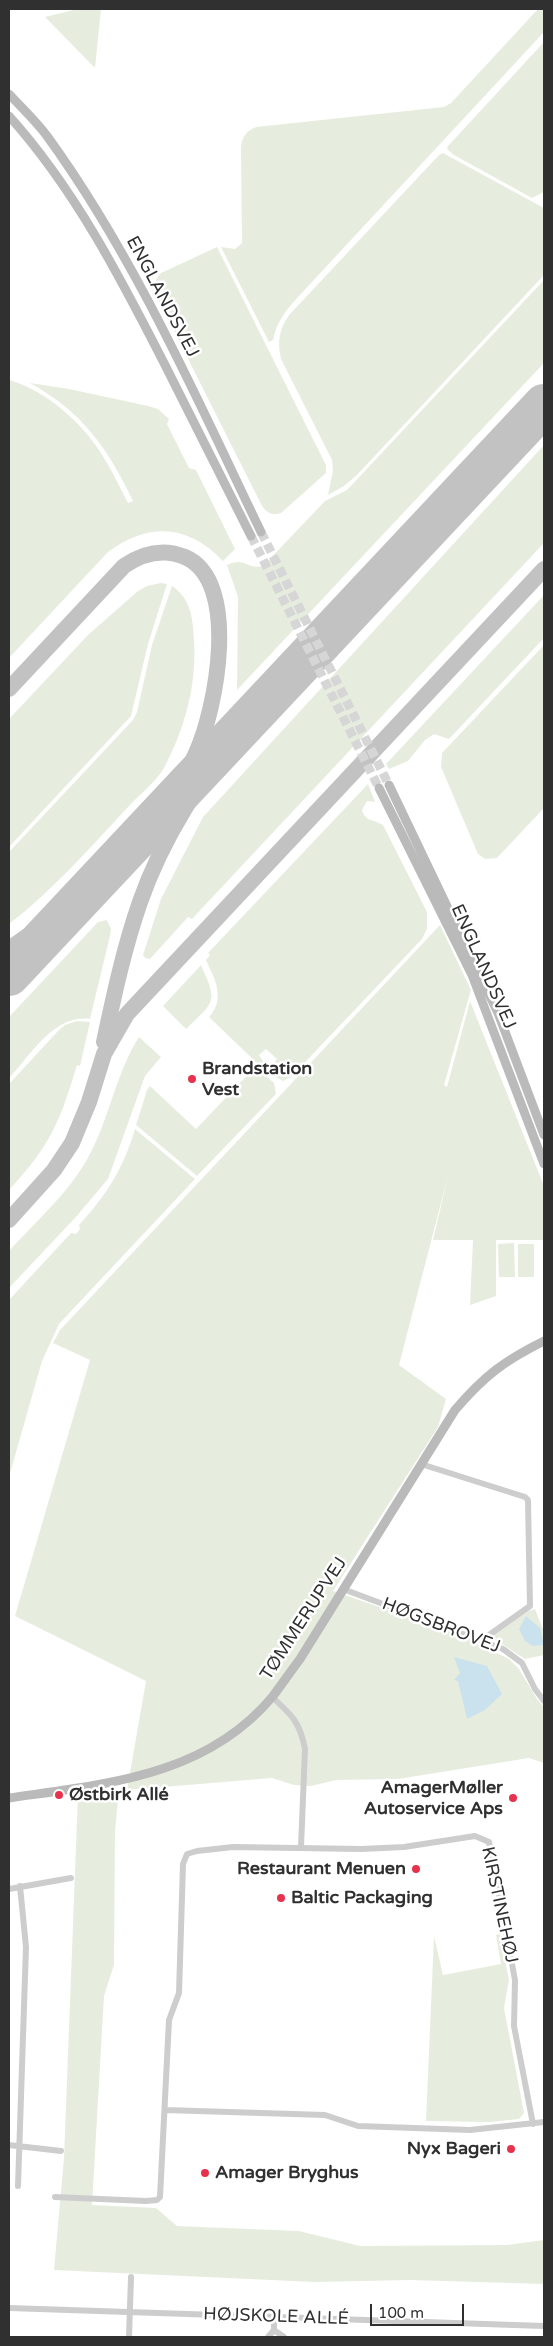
<!DOCTYPE html>
<meta charset="utf-8">
<style>
body{margin:0}
#map{position:relative;width:553px;height:2346px;overflow:hidden;background:#fff;font-family:"Varela Round",sans-serif}
canvas{display:block}
.frame{position:absolute;inset:0;border:10px solid #303030;pointer-events:none}
.scale{position:absolute;left:370px;top:2304px;width:94px;height:22px;box-sizing:border-box;border:2px solid #303030;border-top:0;padding-left:6px;font-size:15px;line-height:18px;white-space:nowrap;color:#303030;-webkit-text-stroke:4px #fff;paint-order:stroke}
</style>
<div id="map">
<canvas width="553" height="2346"></canvas>
<div class="frame"></div>
<div class="scale">100 m</div>
</div>
<script>
const g = document.querySelector('canvas').getContext('2d');
g.lineJoin = 'round';
function paint(path, color) { g.fillStyle = color; g.fill(path, 'evenodd'); }
function stroke(path, color, width, dash) { g.strokeStyle = color; g.lineWidth = width; g.lineCap = dash ? 'butt' : 'round'; g.setLineDash(dash || []); g.stroke(path); }
function label(font, color, halo, rows, align = 'center') {
  g.font = font + ' "Varela Round",sans-serif'; g.lineWidth = 5; g.setLineDash([]); g.textBaseline = 'middle'; g.strokeStyle = halo; g.fillStyle = color; for (const [text, x, y, turn = 0] of rows) {
    g.save(); g.translate(x, y); g.rotate((+turn || 0) * Math.PI / 180); g.textAlign = isNaN(turn) ? turn : align; if (halo) g.strokeText(text, 0, 0); g.fillText(text, 0, 0); g.restore();
  }
}
paint(new Path2D(`
 M78 9H101L95 68 45 17Z
 M538 9H544V32L299 296C286 310 277 321 273 340L269 342 221 247 235 249 242 243 241 149C241 138 246 131 256 127L444 107 451 103Z
 M544 42V192L532 198 454 155 447 149 448 146Z
 M443 153 544 208V275L357 475 344 486 328 495 333 470 332 460 281 359C277 342 279 328 290 314L439 155Z
 M217 247 326 465V473L281 513C272 516 267 513 262 506L159 301C154 290 152 282 161 273Z
 M544 280V363L237 690 238 597 227 565C245 556 247 570 263 566L325 501 347 490Z
 M9 380C47 391 84 424 104 458 113 472 120 488 128 503L133 501C107 447 82 412 30 383L69 389 148 406 158 409 169 419 167 424 189 468 196 470 235 549 223 561C188 524 148 522 108 552L9 658Z
 M544 445V543L192 919 188 917 150 959 145 958 143 955 161 899 203 817Z
 M161 583 167 584 148 644 131 716 9 847V719L88 635 138 591 147 586Z
 M172 586C191 598 193 620 194 640 197 685 185 728 164 768 156 782 139 795 128 807 90 848 53 890 9 924V852L133 720 137 712 152 645Z
 M544 595V638L449 739 434 734 425 740 408 761 389 769 386 764Z
 M544 645V808L497 858 485 859 478 854 441 767 442 753Z
 M368 784 375 802 367 801 362 810C365 822 374 819 383 825L427 912V929L422 939 291 1077 283 1081 271 1074 269 1069 277 1059 266 1049 259 1055 264 1063 260 1066 209 1017C226 998 215 980 206 960L210 955 208 953Z
 M107 920 111 929 110 936 90 1019C54 1014 31 1055 9 1078V1017L98 922Z
 M440 925 471 990 444 1085 447 1087 470 1001 544 1186V1240H496V1296L470 1305 473 1240H433L448 1176 399 1365 446 1399 438 1427 333 1591 461 1635 509 1659 519 1669 537 1699 544 1707V1763L529 1758 398 1779 336 1780 311 1786 294 1785 272 1778 127 1790 146 1681 15 1616 90 1360 53 1343 60 1330Z
 M201 965C218 1003 215 1001 186 1029L163 1006Z
 M77 1021 90 1022 80 1066 77 1065C60 1122 50 1146 9 1190V1084L57 1032 65 1025Z
 M139 1037 161 1057 145 1076 108 1179 75 1218 9 1288V1251C37 1220 71 1191 90 1154 110 1116 116 1073 139 1037Z
 M255 1067 274 1083 276 1094 197 1176 136 1125 147 1090 150 1086 196 1129Z
 M135 1129 195 1179 59 1324 42 1361 9 1477V1300L71 1233 76 1234 80 1229 79 1225C106 1196 124 1167 135 1129Z
 M514 1243 515 1277H499L498 1244Z
 M518 1244H534V1277H518Z
 M535 1609 544 1632V1655L525 1659 491 1637 528 1611Z
 M119 1790 115 1831 114 1965 104 1996 92 2205 156 2208 177 2226 299 2231 360 2246 507 2245 544 2240V2284L410 2280 314 2282 54 2270 64 2158 78 1795Z
 M500 1934 509 1980 504 2008 524 2113 519 2119 490 2122 426 2121 434 1936 443 1975 501 1964 496 1935Z`), '#e7edde');
paint(new Path2D(`
 M526 1616 540 1628 544 1645 533 1646 525 1641 519 1629Z
 M454 1657 487 1666 502 1694 485 1710 467 1719 458 1681 454 1680 460 1673Z`), '#cae2ed');
stroke(new Path2D(`
 M9 689 124 566C143 553 163 548 185 557 241 581 216 710 196 753 185 779 168 801 151 823
 M9 949 47 922 110 867
 M104 1042C114 995 124 948 140 902 163 836 201 780 243 725
 M9 1220 54 1170 72 1143 89 1102 104 1054 127 1014 544 569`), '#c2c2c2', 16);
stroke(new Path2D(`
 M9 975 544 405`), '#c2c2c2', 42);
stroke(new Path2D(`
 M261 532 389 785
 M251 536 379 788`), '#d6d6d6', 9, [9, 4.5]);
stroke(new Path2D(`
 M421 1464 525 1497 528 1500 530 1606 482 1640
 M343 1589 503 1649 522 1663 535 1689 544 1701
 M272 1697C291 1714 300 1722 305 1749L301 1847
 M9 1889 71 1878
 M165 2110 325 2115 358 2126 470 2130 544 2122
 M9 2145 61 2151
 M18 2186 26 1947 20 1886
 M55 2197 146 2201 157 2200 160 2197 169 2020 179 1993 183 1864 187 1854 197 1851 233 1847 361 1849 404 1847 475 1836 489 1842 515 1980 514 2026 533 2124
 M9 2308 544 2326
 M274 2330 284 2337
 M129 2337 131 2277
 M268 2337 274 2330V2317`), '#cdcdcd', 6);
stroke(new Path2D(`
 M9 94C21 107 36 121 47 136 135 257 196 397 261 532
 M9 116C74 188 120 277 164 363 193 421 222 479 251 536
 M389 785 498 1013 544 1135
 M379 788 472 975 544 1164
 M9 1798C105 1784 206 1777 273 1696 282 1684 291 1671 300 1659L455 1410C485 1375 504 1361 544 1341`), '#bababa', 9);
for (const [x, y, r, color] of [
 [192,1079,5,"#e7324d"],
 [59,1795,5,"#e7324d"],
 [513,1798,5,"#e7324d"],
 [416,1869,5,"#e7324d"],
 [281,1898,5,"#e7324d"],
 [511,2149,5,"#e7324d"],
 [205,2173,5,"#e7324d"]
]) { const dot = new Path2D(); dot.arc(x, y, r, 0, 2 * Math.PI); g.fillStyle = color; g.fill(dot); stroke(dot, '#fff', 2); }
label('18px', '#303030', '#fff', [
 ["ENGLANDSVEJ",162,297,62],
 ["ENGLANDSVEJ",483,967,66],
 ["TØMMERUPVEJ",304,1619,-57],
 ["HØGSBROVEJ",441,1626,21],
 ["KIRSTINEHØJ",499,1905,78],
 ["HØJSKOLE ALLÉ",276,2317,2]
]);
label('bold 18px', '#303030', '#fff', [
 ["Brandstation",202,1069],
 ["Vest",202,1090],
 ["AmagerMøller",503,1788,"right"],
 ["Autoservice Aps",503,1809,"right"],
 ["Østbirk Allé",69,1795],
 ["Restaurant Menuen",406,1869,"right"],
 ["Baltic Packaging",291,1898],
 ["Nyx Bageri",501,2149,"right"],
 ["Amager Bryghus",215,2173]
], 'left');
</script>
